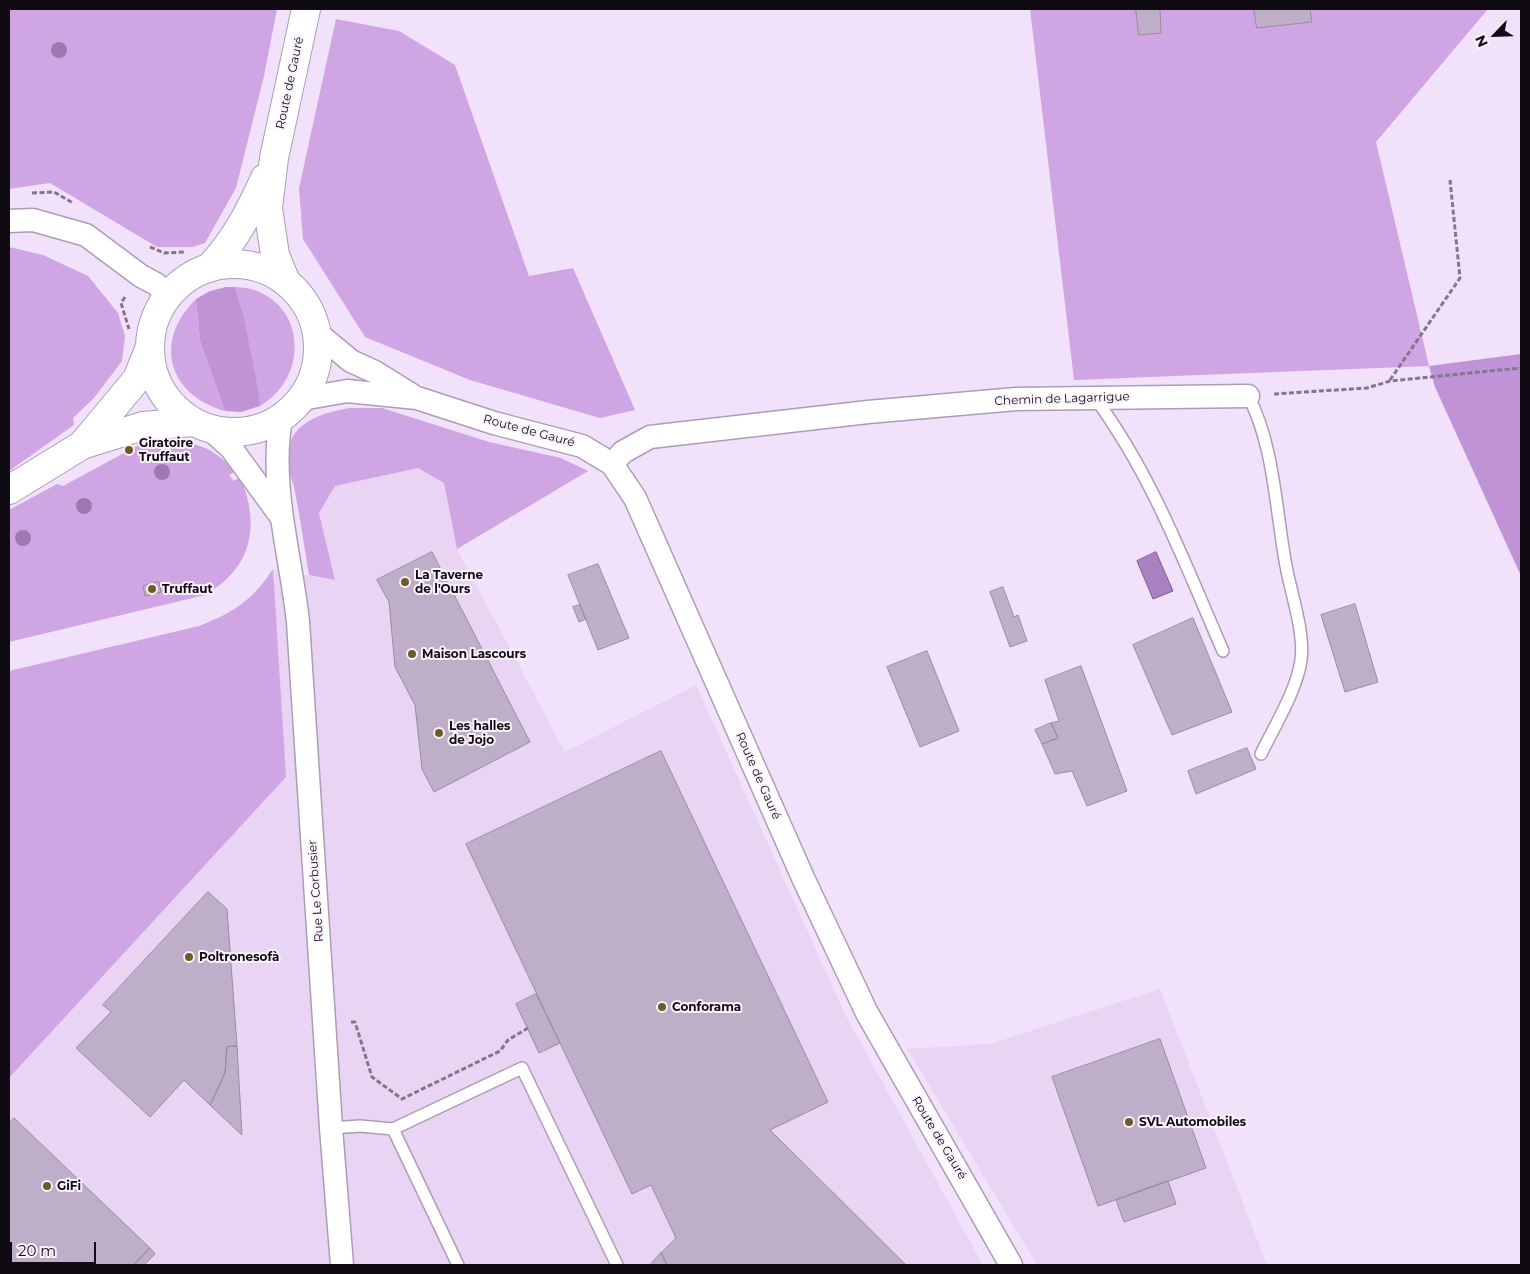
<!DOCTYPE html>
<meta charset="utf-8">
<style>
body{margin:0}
#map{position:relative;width:1530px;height:1274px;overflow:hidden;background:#f2e1fb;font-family:Montserrat,sans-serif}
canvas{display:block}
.frame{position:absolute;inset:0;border:10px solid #100a13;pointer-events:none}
.north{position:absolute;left:1470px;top:10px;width:50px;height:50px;-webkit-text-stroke:4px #faf3fd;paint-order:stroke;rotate:246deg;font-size:14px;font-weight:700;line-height:20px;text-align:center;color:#100a13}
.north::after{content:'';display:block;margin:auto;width:18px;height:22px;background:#100a13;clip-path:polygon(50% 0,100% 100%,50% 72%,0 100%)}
.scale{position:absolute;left:10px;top:1242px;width:86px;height:22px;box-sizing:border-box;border:2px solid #100a13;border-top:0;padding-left:6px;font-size:15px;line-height:18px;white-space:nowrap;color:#100a13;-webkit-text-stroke:4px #faf3fd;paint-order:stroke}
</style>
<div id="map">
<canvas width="1530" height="1274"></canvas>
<div class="frame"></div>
<div class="north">N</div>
<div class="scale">20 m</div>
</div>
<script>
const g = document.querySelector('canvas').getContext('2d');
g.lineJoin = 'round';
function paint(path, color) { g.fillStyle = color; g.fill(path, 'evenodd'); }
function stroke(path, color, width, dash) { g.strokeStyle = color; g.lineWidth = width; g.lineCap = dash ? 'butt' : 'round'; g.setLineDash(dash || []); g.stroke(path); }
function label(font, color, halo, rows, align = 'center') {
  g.font = font + ' Montserrat,sans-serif'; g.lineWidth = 4; g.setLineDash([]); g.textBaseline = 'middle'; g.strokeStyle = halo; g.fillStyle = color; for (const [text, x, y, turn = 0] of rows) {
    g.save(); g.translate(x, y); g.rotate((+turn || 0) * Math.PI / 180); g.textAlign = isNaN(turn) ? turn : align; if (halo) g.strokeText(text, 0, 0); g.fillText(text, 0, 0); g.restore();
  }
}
paint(new Path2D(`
 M418 467 444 483 457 549 565 752 696 685 846 1016 983 1265H9V1078L286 777 273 569 335 580 319 513 335 486Z
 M1160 989 1267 1265H1037L907 1049 990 1044Z`), '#e9d4f3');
paint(new Path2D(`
 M9 9H277L264 76 236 188 205 243 192 247H157L50 183 9 189Z
 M1030 9H1488L1376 142 1429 366 1074 380Z
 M336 19 399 31 455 65 529 276 573 268 635 410 600 418 470 380 365 337 303 239 299 188Z
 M9 247 43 255 88 276 118 313 125 336 122 361 94 398 73 418 74 425 9 471Z
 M235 287C302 289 316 373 260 406L244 317Z
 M196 299 200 341 225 411C168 395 153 341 196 299Z
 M350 408H382L489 442 561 458 588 471 457 549 444 483 418 468 335 486 319 513 335 580 309 575C304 546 300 516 294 487 293 481 289 475 288 469 282 426 315 414 350 408Z
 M150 439C188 442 209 441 235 472L229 475 234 481 240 477C261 526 252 568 205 595L9 642V510L57 484 63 486Z
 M273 569 286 777 9 1078V671L199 626C233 613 253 600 273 569Z`), '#cfa5e3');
paint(new Path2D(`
 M226 287H235L244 317 259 395 260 406 241 412 225 411 200 341 196 299 210 291Z
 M1521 354V576L1435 387 1429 366Z`), '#bf93d5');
const water = new Path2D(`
 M1156 552 1173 591 1153 599 1137 561Z`);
paint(water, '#ac81c1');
stroke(water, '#7d5d8d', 1);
const building = new Path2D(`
 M1136 9H1160L1161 33 1139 35Z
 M1254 9H1310L1312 22 1257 28Z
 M432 552 530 742 434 792 422 769 415 705 395 667 389 602 377 580Z
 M598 564 629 638 598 650 568 575Z
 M159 582 161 592 145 596 143 586Z
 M1003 587 1014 617 1018 615 1027 641 1010 647 990 592Z
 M1355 604 1378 682 1345 692 1321 615Z
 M580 605 586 619 579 622 573 607Z
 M1193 618 1232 712 1172 735 1133 645Z
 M927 651 959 731 920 747 887 667Z
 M1081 666 1127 791 1087 806 1072 771 1055 774 1042 744 1058 738 1051 723 1059 721 1045 680Z
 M1051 723 1058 738 1042 744 1035 730Z
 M1247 748 1256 769 1196 794 1188 771Z
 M661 751 828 1102 770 1130 906 1265H667L661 1253 676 1238 651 1185 632 1194 560 1043 466 844Z
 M208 892 227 909 237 1046 227 1047 225 1073 210 1105 184 1080 150 1117 76 1048 111 1012 103 1005Z
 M536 994 560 1043 539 1053 516 1004Z
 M1160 1039 1206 1168 1098 1206 1052 1077Z
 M237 1046 242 1135 210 1105 225 1073 227 1047Z
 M14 1118 150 1248 134 1265H9V1124Z
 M1168 1181 1176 1204 1124 1222 1116 1200Z
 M150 1248 155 1254 144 1265H134Z
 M661 1253 667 1265H650Z`);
paint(building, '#bfaec7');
stroke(building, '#9a8ba2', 1);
const lane = new Path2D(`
 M1248 396C1274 443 1276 513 1286 566 1291 593 1305 634 1301 660 1297 690 1274 727 1261 754
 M1095 398C1152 475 1185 564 1223 651
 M331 1128 360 1126 393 1129 458 1265
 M393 1129 522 1068 617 1265`);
const street = new Path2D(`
 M9 221 33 220 86 235 141 276 156 284 168 296
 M317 333 351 361 375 372 412 395
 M302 399 347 391 417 398 494 423 582 446 612 464 635 498 804 880 867 1013 1011 1265
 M281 419C269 485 291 556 298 622L331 1128 342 1265
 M211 430 231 448 282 518
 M612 464 623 452 650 437 868 412 1016 399 1248 396`);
const secondary = new Path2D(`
 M150 348a84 84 0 1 1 168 0a84 84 0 1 1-168 0Z
 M209 268C235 241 250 211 265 178
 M286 282 275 255 268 208 274 158 306 9
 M82 445 137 379 150 347
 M9 490 82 445 143 426 193 422`);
stroke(lane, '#ac9db4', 14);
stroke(street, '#ac9db4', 25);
stroke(secondary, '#ac9db4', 30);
stroke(new Path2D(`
 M32 193 54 192 73 203
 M150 247 164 253 185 252
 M125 297 121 303 129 329
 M1390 380 1460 278 1450 180
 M1274 394 1367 388 1390 381 1521 368
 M351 1022H355L372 1077 402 1099 500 1051 508 1040 528 1028`), '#827688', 3, [5, 2.5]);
stroke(lane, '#fff', 11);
stroke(street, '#fff', 22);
stroke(secondary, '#fff', 28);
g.fillStyle = '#9e79af';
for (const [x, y] of [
 [59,50],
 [162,472],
 [84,506],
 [23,538]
]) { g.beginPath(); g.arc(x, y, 8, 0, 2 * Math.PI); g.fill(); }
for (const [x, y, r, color] of [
 [129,450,5,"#6f5a29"],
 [405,582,5,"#6f5a29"],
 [152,589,5,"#6f5a29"],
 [412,654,5,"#6f5a29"],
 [439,733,5,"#6f5a29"],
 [189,957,5,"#6f5a29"],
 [662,1007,5,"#6f5a29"],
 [1129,1122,5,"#6f5a29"],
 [47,1186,5,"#6f5a29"]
]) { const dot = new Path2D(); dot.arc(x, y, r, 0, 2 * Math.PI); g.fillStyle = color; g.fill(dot); stroke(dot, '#faf3fd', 2); }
label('12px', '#100a13', '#faf3fd', [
 ["Route de Gauré",290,83,-78],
 ["Chemin de Lagarrigue",1062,399,-2],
 ["Route de Gauré",529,431,15],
 ["Route de Gauré",758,776,66],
 ["Rue Le Corbusier",316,891,-94],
 ["Route de Gauré",939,1138,59]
]);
label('bold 12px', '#100a13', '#faf3fd', [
 ["Giratoire",139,443],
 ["Truffaut",139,457],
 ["La Taverne",415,575],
 ["de l'Ours",415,589],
 ["Truffaut",162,589],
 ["Maison Lascours",422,654],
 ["Les halles",449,726],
 ["de Jojo",449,740],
 ["Poltronesofà",199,957],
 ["Conforama",672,1007],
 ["SVL Automobiles",1139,1122],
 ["GiFi",57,1186]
], 'left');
</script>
